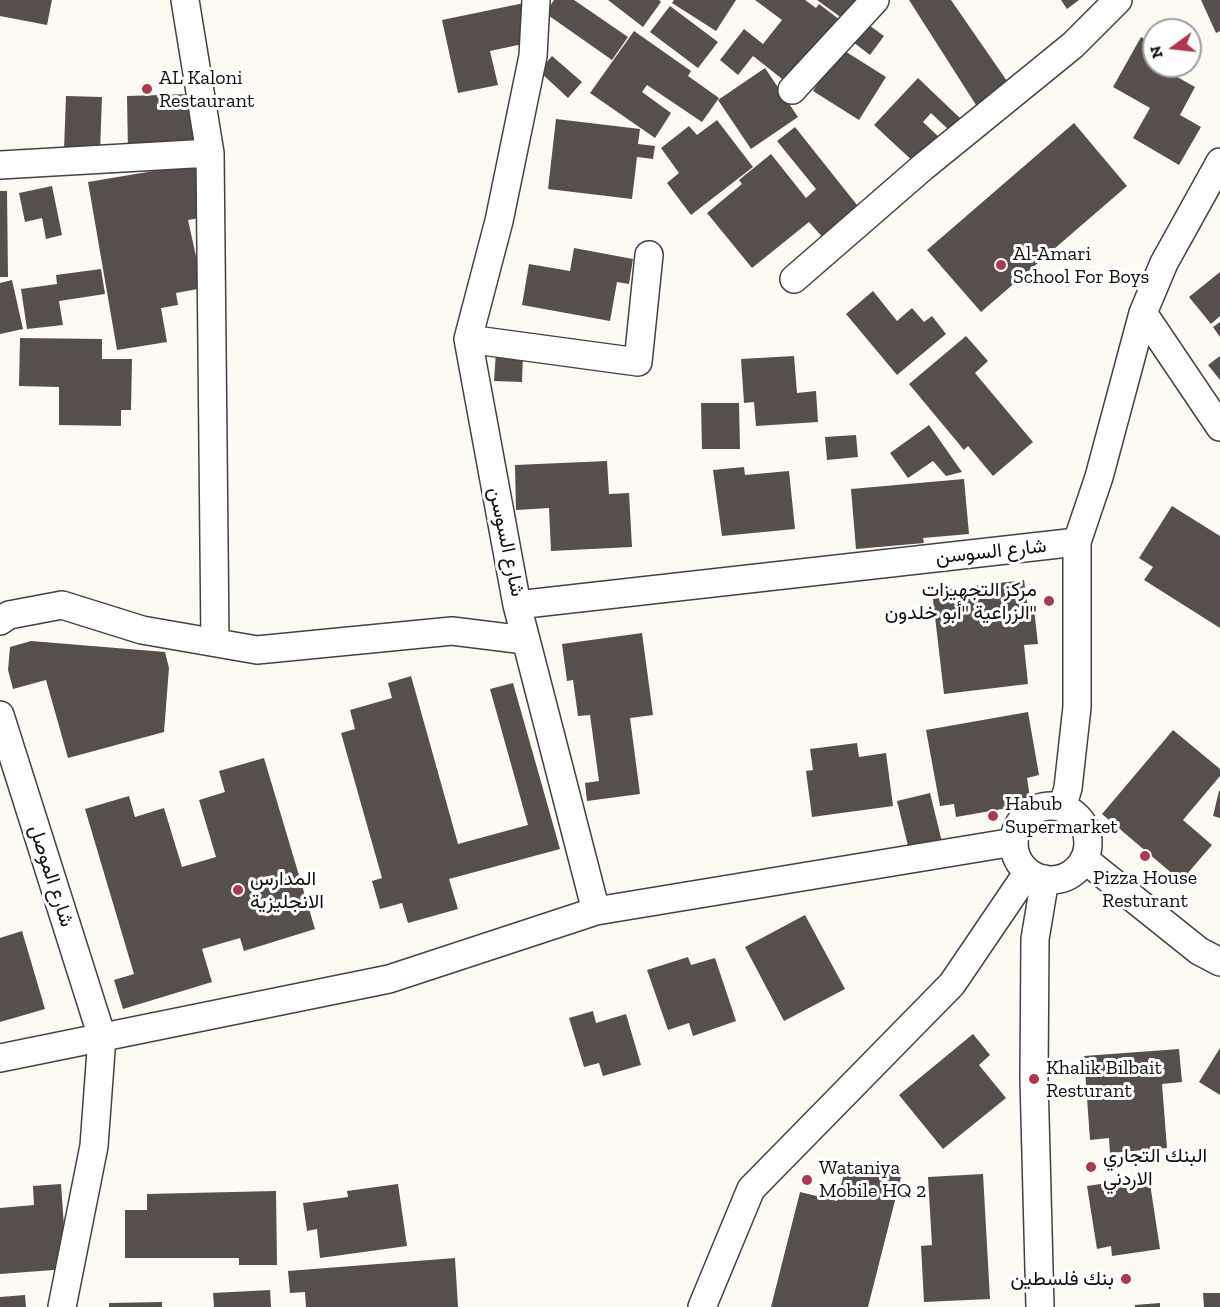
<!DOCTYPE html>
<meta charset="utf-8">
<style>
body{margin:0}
#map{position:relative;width:1220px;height:1307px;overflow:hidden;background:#fdfaf2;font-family:"Zilla Slab",serif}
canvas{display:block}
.north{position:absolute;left:1142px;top:18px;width:60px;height:60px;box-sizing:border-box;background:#fff;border:2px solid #9f9f9f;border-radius:50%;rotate:255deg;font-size:16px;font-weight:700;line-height:24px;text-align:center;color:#0f0f0f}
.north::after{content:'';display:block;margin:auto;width:21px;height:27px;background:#ae374c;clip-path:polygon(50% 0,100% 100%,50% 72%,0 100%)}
</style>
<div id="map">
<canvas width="1220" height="1307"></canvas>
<div class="north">N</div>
</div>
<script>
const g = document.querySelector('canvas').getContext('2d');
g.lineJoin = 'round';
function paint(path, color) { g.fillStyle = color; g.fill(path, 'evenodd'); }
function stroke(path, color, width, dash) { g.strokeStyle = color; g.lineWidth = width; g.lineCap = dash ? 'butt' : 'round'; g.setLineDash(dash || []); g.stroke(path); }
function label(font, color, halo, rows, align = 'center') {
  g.font = font + ' "Zilla Slab",Vazirmatn,serif'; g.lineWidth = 6; g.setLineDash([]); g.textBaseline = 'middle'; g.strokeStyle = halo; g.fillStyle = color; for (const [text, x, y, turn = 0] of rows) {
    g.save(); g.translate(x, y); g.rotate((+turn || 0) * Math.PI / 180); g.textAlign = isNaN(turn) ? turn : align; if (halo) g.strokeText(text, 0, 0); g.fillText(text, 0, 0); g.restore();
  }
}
paint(new Path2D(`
 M0 0H52L47 25 0 16Z
 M554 0H574L628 37 612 60 545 13Z
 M608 0H659L661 2 643 27Z
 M674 0H736L716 31 672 3Z
 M755 0H805L816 8 819 4 844 23 786 82 753 56 738 75 720 60 744 29 763 44 782 20Z
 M817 0H865L846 21Z
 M909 0H951L1007 81 976 105Z
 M1061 0H1079L1067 9Z
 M1201 0H1220V31L1216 33Z
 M524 3 532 42 490 51 498 85 458 93 442 20Z
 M670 6 718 42 698 68 650 32Z
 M862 20 884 36 870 55 849 39Z
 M634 31 691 71 688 76 719 98 702 122 647 85 642 92 671 113 655 138 590 93Z
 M1141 37 1154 44V66H1176L1172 74 1195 87 1180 115 1201 127 1179 165 1133 138 1150 108 1113 87Z
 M840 48 886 77 859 120 813 91Z
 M552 56 582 82 568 98 539 71Z
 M765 68 798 117 751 149 718 100Z
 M918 78 961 119 950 131 931 113 923 122 941 139 917 165 874 125Z
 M193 94 194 152 128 153 127 96Z
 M66 96 102 97 100 152 64 150Z
 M556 119 640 129 638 144 655 146 653 159 637 157 632 199 548 189Z
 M717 120 753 167 691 215 667 183 679 173 661 148 689 126 697 135Z
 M1074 123 1127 186 981 312 927 250Z
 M795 127 861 210 825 240 809 222 752 268 707 213 742 184 739 180 771 154 806 198 816 189 777 141Z
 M195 164 205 217 188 220 203 288 176 293 178 305 161 308 167 342 117 350 88 182Z
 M52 186 62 235 46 239 42 218 25 222 19 193Z
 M0 191H7L8 277H0Z
 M574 248 633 259 629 284 617 282 610 321 522 305 529 264 570 271Z
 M101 269 105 294 59 301 63 325 27 329 21 289 57 284 56 275Z
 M1220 272V316L1211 324 1189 297Z
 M12 280 23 329 0 334V283Z
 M873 291 897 321 912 308 924 322 932 316 946 334 897 375 846 314Z
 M1220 322V337L1213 327Z
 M966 336 988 361 975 373 1033 442 993 476 968 446 964 450 909 384Z
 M20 338 102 339V359H132L131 410H121V426L59 425V387L19 386Z
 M496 352 523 354 522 382 494 381Z
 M794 356 797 393 816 391 818 422 756 426 754 402 744 403 741 359Z
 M1220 356V380L1208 365Z
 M701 403H739L740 449H702Z
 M929 425 962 472 946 476 933 461 908 478 890 453Z
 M856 435 858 457 827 460 825 437Z
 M607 461 609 494 629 493 632 547 551 551 549 508 516 510 515 465Z
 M744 467 745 475 789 471 795 529 722 536 713 470Z
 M964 479 969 534 923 538 924 543 856 549 851 489Z
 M1172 506 1220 536V628L1144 580 1153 567 1139 558Z
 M1024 580 1028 609H1034L1038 644 1024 645 1028 684 944 694 932 591Z
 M642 633 653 715 630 718 640 794 587 801 585 783 599 781 590 715 578 716 573 680 567 681 562 644Z
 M31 641 165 652 169 668 164 732 68 758 46 680 13 689 8 670 10 647Z
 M411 676 458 844 528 825 490 689 513 683 560 849 449 879 458 909 408 923 402 903 380 909 372 881 382 878 341 733 355 729 350 710 392 698 388 683Z
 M1028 712 1039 775 1027 778 1031 804 956 817 954 804 940 806 926 730Z
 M1173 730 1220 769V776L1183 820 1212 845 1181 881 1102 814Z
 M857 743 859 757 886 753 893 806 812 817 806 771 813 770 810 749Z
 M264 758 315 929 244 951 240 938 202 949 212 982 123 1009 114 980 134 974 85 809 129 796 135 817 164 808 182 867 216 857 199 800 225 792 219 771Z
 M1219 791H1220V818L1213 816Z
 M930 793 942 842 909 850 897 801Z
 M805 915 845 989 784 1021 745 947Z
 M22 931 45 1009 0 1022V938Z
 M688 957 691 965 715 958 736 1021 693 1036 689 1023 668 1030 647 970Z
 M593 1011 596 1023 626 1014 641 1065 603 1076 599 1063 584 1067 569 1018Z
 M973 1034 990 1055 979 1065 1006 1098 943 1149 899 1095Z
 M1220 1048V1095L1199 1082Z
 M1179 1049 1182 1082 1162 1084 1167 1148 1110 1153 1109 1138 1090 1140 1084 1056Z
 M847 1162 901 1177 868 1307H771L800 1192 837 1201Z
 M983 1174 990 1299 924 1302 921 1246 932 1245 928 1177Z
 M1149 1177 1160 1249 1112 1256 1111 1246 1097 1249 1087 1186Z
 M61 1184 67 1269 0 1274V1208L34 1205 33 1186Z
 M398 1184 407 1246 320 1258 317 1229 307 1231 303 1203 348 1197 347 1191Z
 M276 1191 277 1265H239V1258H125V1210H147V1194Z
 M455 1258 458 1307H306L305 1292 290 1293 288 1271Z
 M270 1290 271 1307H214L213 1293Z
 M1203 1293H1220V1307H1204Z
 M25 1295 26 1307H0V1297Z
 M162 1302V1307H109V1303Z
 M1160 1303V1307H1135V1305Z`), '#564f4c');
const minor = new Path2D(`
 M185 0 210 153
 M536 0 533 56 499 221 468 339 517 605 1077 542
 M792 90 875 0
 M0 165 210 153 215 641
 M794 279 923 167 1073 45 1118 0
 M1143 313 1220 427
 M468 339 638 362 649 255
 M517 605 596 911 1014 842
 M0 621 9 615 62 605 142 630 257 650 452 631 525 640
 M0 715 102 1037 94 1146 62 1307
 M1014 843a37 37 0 1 1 74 0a37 37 0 1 1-74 0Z
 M1062 808 1068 788 1077 707V542L1099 477 1143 313 1164 263 1220 162
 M1084 859 1199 951 1220 962
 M0 1058 389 979 596 911
 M702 1307 751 1189 952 984 1028 872
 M1040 1307 1034 1079 1035 939 1045 879`);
stroke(minor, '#424242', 30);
stroke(minor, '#fff', 27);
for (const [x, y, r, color] of [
 [147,89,6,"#ae374c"],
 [1001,265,6,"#ae374c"],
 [1049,601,6,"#ae374c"],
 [993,816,6,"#ae374c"],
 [1145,856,6,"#ae374c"],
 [238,890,6,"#ae374c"],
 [1034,1079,6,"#ae374c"],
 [1091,1167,6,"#ae374c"],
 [807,1180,6,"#ae374c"],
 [1126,1279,6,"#ae374c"]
]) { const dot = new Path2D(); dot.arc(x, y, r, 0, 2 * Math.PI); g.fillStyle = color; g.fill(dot); stroke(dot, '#fff', 2); }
label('20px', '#0f0f0f', '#fff', [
 ["AL Kaloni",159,78],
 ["Restaurant",159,101],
 ["Al-Amari",1013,254],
 ["School For Boys",1013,277],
 ["مركز التجهيزات",1037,590,"right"],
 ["الزراعية \"أبو خلدون\"",1037,613,"right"],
 ["Habub",1005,804],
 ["Supermarket",1005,827],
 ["Pizza House",1145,878,"center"],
 ["Resturant",1145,901,"center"],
 ["المدارس",250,879],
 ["الانجليزية",250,902],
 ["Khalik Bilbait",1046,1068],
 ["Resturant",1046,1091],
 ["البنك التجاري",1103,1156],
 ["الاردني",1103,1179],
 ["Wataniya",819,1168],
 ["Mobile HQ 2",819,1191],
 ["بنك فلسطين",1114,1279,"right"]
], 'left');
label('20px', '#0f0f0f', '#fff', [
 ["شارع السوسن",506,542,78],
 ["شارع السوسن",991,552,-6],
 ["شارع الموصل",51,876,72]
]);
</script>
